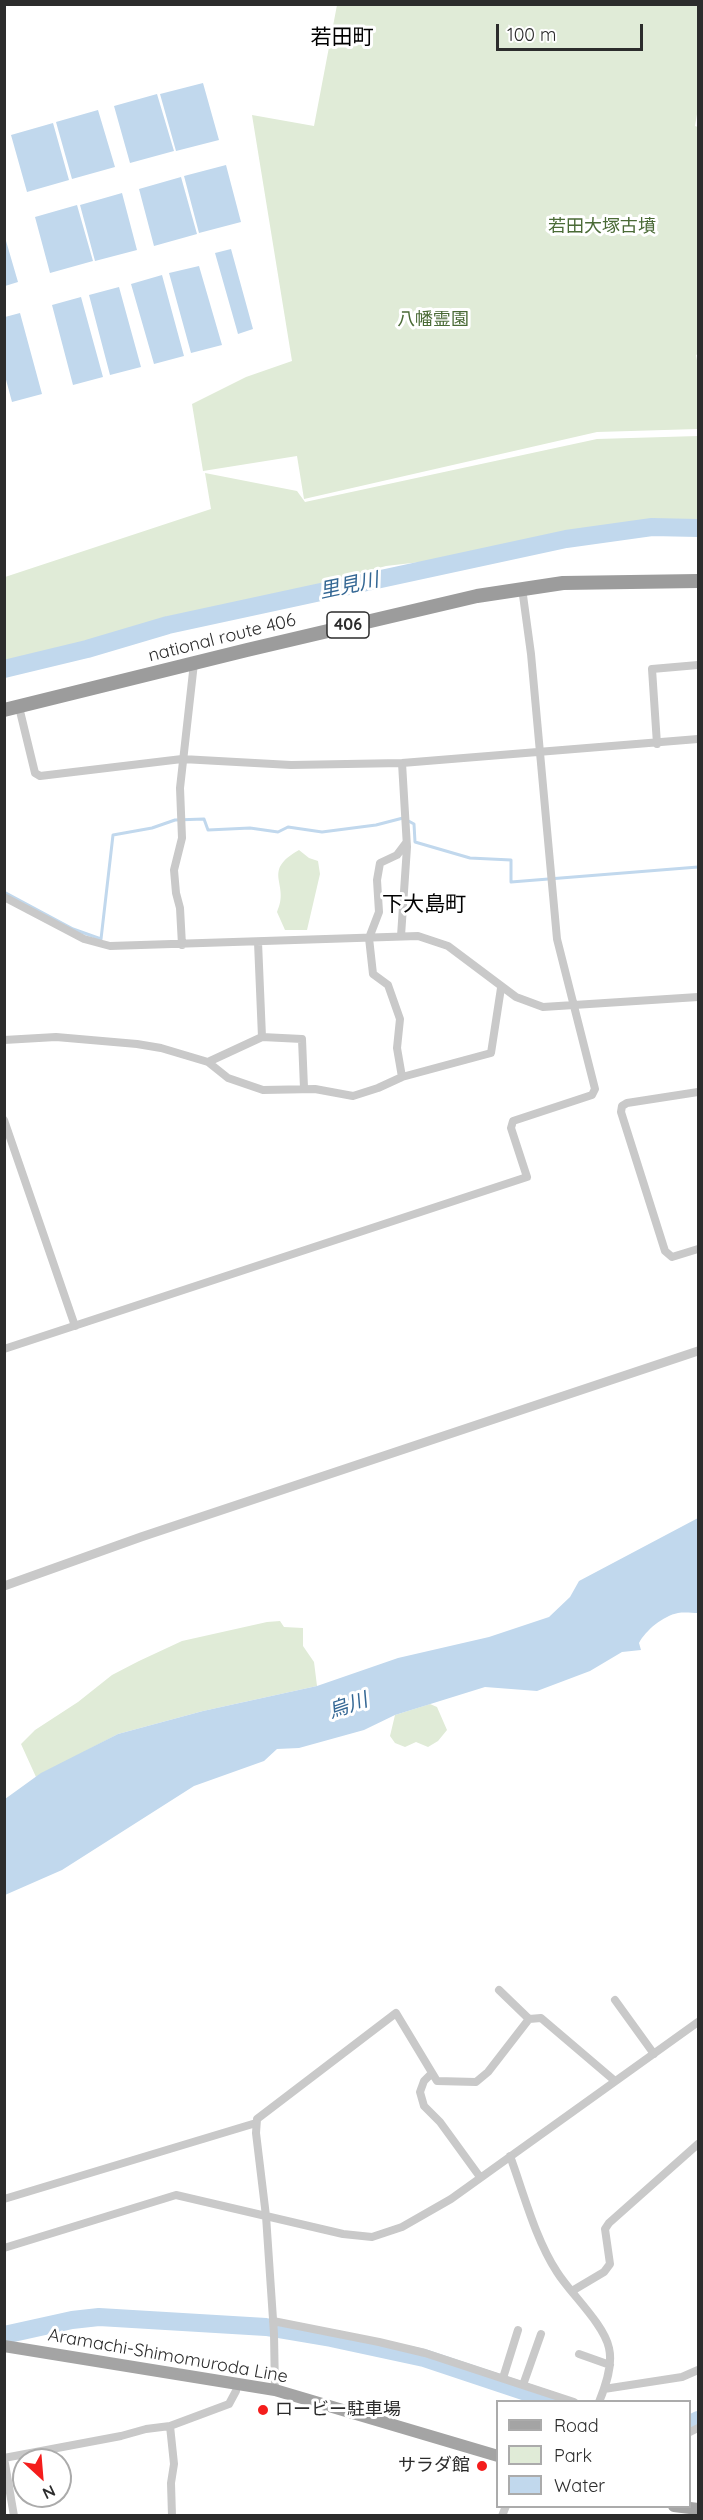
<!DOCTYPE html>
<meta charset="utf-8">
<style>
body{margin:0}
#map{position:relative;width:703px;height:2520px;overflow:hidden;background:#fff;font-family:Quicksand,sans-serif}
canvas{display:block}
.frame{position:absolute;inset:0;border:6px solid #2c2c2c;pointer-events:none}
.legend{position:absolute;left:496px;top:2400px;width:195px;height:108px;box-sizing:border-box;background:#fff;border:2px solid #ababab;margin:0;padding:8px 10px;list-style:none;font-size:18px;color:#2c2c2c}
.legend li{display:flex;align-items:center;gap:12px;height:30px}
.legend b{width:30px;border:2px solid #ababab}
.north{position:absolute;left:12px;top:2448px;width:60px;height:60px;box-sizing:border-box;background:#fff;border:2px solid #ababab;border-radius:50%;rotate:154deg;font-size:16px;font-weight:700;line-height:24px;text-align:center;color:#2c2c2c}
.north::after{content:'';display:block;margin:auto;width:21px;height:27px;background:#f41d1c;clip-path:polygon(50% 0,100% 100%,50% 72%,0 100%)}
.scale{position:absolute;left:496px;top:24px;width:147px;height:27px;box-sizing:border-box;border:3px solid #2c2c2c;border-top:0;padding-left:8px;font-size:18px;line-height:21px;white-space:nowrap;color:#2c2c2c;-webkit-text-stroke:4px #fff;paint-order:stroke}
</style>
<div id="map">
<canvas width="703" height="2520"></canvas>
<div class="frame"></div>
<ul class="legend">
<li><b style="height:8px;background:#a4a4a4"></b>Road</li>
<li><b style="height:16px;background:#e0ebd7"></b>Park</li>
<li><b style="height:16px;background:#c1d8ed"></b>Water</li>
</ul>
<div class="north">N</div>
<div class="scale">100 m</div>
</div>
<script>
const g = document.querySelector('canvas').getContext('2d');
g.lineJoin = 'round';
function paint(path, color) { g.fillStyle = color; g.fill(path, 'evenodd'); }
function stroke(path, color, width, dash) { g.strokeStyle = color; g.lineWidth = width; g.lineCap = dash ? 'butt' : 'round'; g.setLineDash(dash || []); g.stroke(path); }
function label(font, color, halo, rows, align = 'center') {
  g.font = font + ' Quicksand,"Noto Sans JP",sans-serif'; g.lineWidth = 6; g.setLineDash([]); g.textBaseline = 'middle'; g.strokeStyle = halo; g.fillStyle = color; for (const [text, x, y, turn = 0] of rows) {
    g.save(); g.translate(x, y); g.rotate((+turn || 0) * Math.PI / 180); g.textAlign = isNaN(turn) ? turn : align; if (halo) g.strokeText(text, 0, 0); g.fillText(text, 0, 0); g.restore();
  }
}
paint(new Path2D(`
 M337 5H698V108L695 126 698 127V354L696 355 698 366V429L597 432 304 499 297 456 203 471 192 404 246 377 292 361 252 115 314 126Z
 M698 436V522L657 524 552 538 506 552 386 566 234 606 126 639 5 663V577L211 509 205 473 297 491 305 502 597 439Z
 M299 850 309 858 318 861 320 874 307 930H285L277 912C291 883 260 872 299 850Z
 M280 1621 284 1627 303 1628V1646L314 1662 317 1686 203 1711 118 1734 36 1777 21 1744 35 1730 78 1702 112 1675 139 1661 182 1641 267 1622Z
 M430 1704 437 1707 447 1730 438 1741 428 1747 416 1742 405 1747 395 1743 390 1736 395 1715Z`), '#e0ebd7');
paint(new Path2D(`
 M203 83 219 140 176 151 160 94Z
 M157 94 174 151 130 163 114 106Z
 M98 110 115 167 72 179 56 122Z
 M53 123 69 180 27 192 11 135Z
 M226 165 241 222 199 233 184 176Z
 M181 177 197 234 154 246 139 189Z
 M122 193 137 250 95 261 80 205Z
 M77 205 93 261 50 273 35 217Z
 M4 234 18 282 5 286H4Z
 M231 249 253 329 238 334 215 253Z
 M199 266 222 345 191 353 169 273Z
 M162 275 184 356 154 364 131 284Z
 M119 287 141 367 110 375 89 295Z
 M81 297 103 377 73 385 52 305Z
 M20 313 42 394 12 402 5 376V317Z
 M698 1518V1613C692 1613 685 1612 678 1613 663 1616 646 1630 639 1643L641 1650 622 1652 590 1671 537 1691 485 1687 395 1715 364 1730 299 1748 277 1749 264 1761 194 1786 62 1870 5 1895V1799L41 1773 118 1734 203 1711 317 1686 398 1658 489 1637 549 1617 570 1597 579 1581Z`), '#c1d8ed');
stroke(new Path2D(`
 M4 892 73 929 101 939 113 835 152 828 175 820 204 819 208 830 250 828 278 832 288 827 322 832 376 825 403 818 414 824 415 842 470 858 511 860V882L698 867`), '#c1d8ed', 3);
stroke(new Path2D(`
 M4 669 87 649 168 625 566 539 652 527 698 528
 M4 2335 72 2320 99 2317 266 2327 331 2338 424 2358 556 2402
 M690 2424 698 2420`), '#c1d8ed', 18);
stroke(new Path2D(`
 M19 707 35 773 40 776 182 759 291 765 402 763 698 739
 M657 744 652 669 698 665
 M4 897 84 939 110 946 418 936 448 946 516 997 543 1007 698 997
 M401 936 407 847 402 763
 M258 942 262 1037
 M182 945 180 908 176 893 174 870 182 838 180 788 194 663
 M4 1040 56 1037 137 1044 161 1048 208 1062 228 1078 263 1090 315 1089 353 1096 378 1088 402 1077 491 1053 501 988
 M208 1062 262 1037 302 1039 304 1088
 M402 1077 397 1048 400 1019 388 985 373 974 369 938 379 912 377 880 380 863 397 855 406 843
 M698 1092 627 1103 622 1106 621 1112 665 1251 672 1257 698 1249
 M4 1120 75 1326
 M4 1349 527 1177 511 1128 513 1121 592 1095 595 1089 557 939 531 654 522 588
 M615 2000 654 2054
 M529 2019 541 2018 615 2081
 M432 2073 424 2081 420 2092 424 2106 440 2122 480 2177
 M510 2156C524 2194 535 2238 557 2272 570 2293 604 2324 609 2348 613 2365 606 2385 599 2402
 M4 2199 256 2123
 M4 2248 176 2195 343 2234 372 2237 402 2227 451 2199 698 2022
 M572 2291 604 2272 610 2264 605 2229 609 2223 698 2144
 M273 2321 379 2342 425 2353 574 2402
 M579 2354 610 2365
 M503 2378 518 2330
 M523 2385 541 2334
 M604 2389 682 2377 698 2370
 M275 2390 274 2334 266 2216 256 2133 257 2119 396 2013 437 2081 476 2082 488 2072 529 2019 499 1990
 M170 2426 174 2464 171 2483 172 2516
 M690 2432 698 2428
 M4 2458 121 2436 146 2429 170 2426 229 2404 236 2391 237 2384
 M4 2458 14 2516
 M502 2516 506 2506`), '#c9c9c9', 8);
stroke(new Path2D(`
 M4 1586 141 1537 698 1351`), '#c9c9c9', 9);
stroke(new Path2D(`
 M4 2346 275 2390 498 2456
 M674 2506 698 2509`), '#a4a4a4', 12);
stroke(new Path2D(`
 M4 710 247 650 477 596 563 583 698 581`), '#9c9c9c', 14);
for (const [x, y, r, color] of [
 [263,2410,6,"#f41d1c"],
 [482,2466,6,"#f41d1c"]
]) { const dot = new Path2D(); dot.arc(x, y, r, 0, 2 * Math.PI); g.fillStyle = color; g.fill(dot); stroke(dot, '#fff', 2); }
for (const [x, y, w] of [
 [348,625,42]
]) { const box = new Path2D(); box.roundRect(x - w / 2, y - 13, w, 26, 4.5); g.fillStyle = '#fff'; g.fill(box); stroke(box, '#2c2c2c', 1.5); }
label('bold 16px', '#2c2c2c', null, [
 ["406",348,625]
]);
label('18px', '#4a6a36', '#fff', [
 ["若田大塚古墳",602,227],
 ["八幡霊園",433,320]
]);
label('18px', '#2c2c2c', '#fff', [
 ["national route 406",222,638,-14],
 ["Aramachi-Shimomuroda Line",168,2356,10]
]);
label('18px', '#2c2c2c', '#fff', [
 ["ロービー駐車場",275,2410],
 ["サラダ館",470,2466,"right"]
], 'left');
label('italic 20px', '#346794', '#fff', [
 ["里見川",349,586,-12],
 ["烏川",348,1706,-19]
]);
label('21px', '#000', '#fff', [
 ["若田町",342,38],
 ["下大島町",424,905]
]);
</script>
